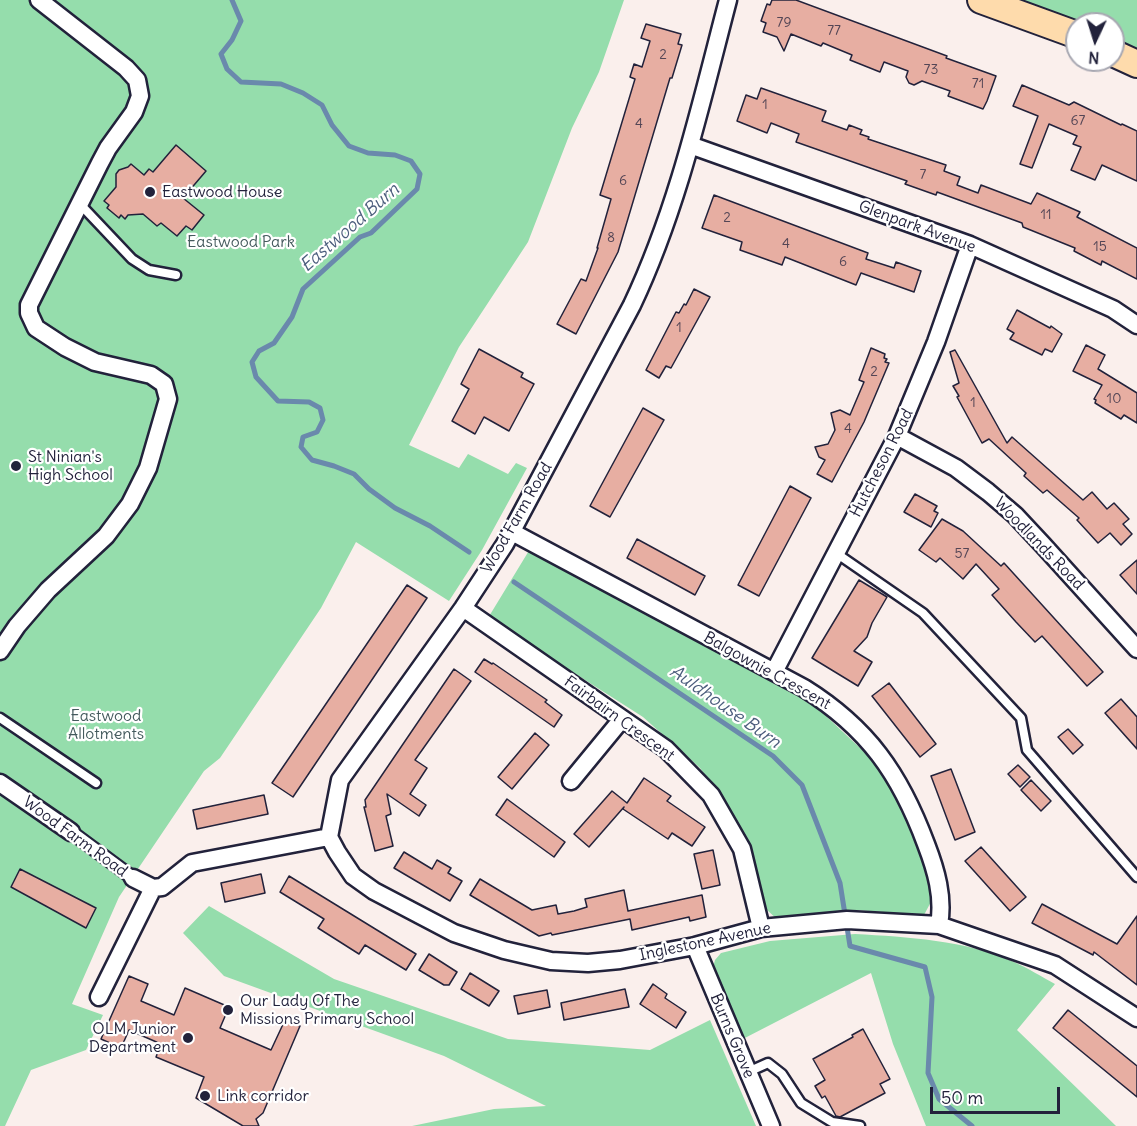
<!DOCTYPE html>
<style>
body{margin:0}
#map{position:relative;width:1137px;height:1126px;overflow:hidden;background:#faefec;font-family:Delius,sans-serif}
canvas{display:block}
.north{position:absolute;left:1065px;top:12px;width:60px;height:60px;box-sizing:border-box;background:#fff;border:2px solid #a7a7b1;border-radius:50%;rotate:184deg;font-size:16px;font-weight:700;line-height:24px;text-align:center;color:#22223b}
.north::after{content:'';display:block;margin:auto;width:21px;height:27px;background:#22223b;clip-path:polygon(50% 0,100% 100%,50% 72%,0 100%)}
.scale{position:absolute;left:930px;top:1087px;width:130px;height:27px;box-sizing:border-box;border:3px solid #22223b;border-top:0;padding-left:8px;font-size:18px;line-height:21px;white-space:nowrap;color:#22223b;-webkit-text-stroke:4px #fff;paint-order:stroke}
</style>
<div id="map">
<canvas width="1137" height="1126"></canvas>
<div class="north">N</div>
<div class="scale">50 m</div>
</div>
<script>
const g = document.querySelector('canvas').getContext('2d');
g.lineJoin = 'round';
function paint(path, color) { g.fillStyle = color; g.fill(path, 'evenodd'); }
function stroke(path, color, width, dash) { g.strokeStyle = color; g.lineWidth = width; g.lineCap = dash ? 'butt' : 'round'; g.setLineDash(dash || []); g.stroke(path); }
function label(font, color, halo, rows, align = 'center') {
  g.font = font + ' Delius,sans-serif'; g.lineWidth = 4.5; g.setLineDash([]); g.textBaseline = 'middle'; g.strokeStyle = halo; g.fillStyle = color; for (const [text, x, y, turn = 0] of rows) {
    g.save(); g.translate(x, y); g.rotate((+turn || 0) * Math.PI / 180); g.textAlign = isNaN(turn) ? turn : align; if (halo) g.strokeText(text, 0, 0); g.fillText(text, 0, 0); g.restore();
  }
}
paint(new Path2D(`
 M0 0H624L599 72 572 128 528 242 459 347 409 445 459 468 468 454 508 474 516 463 527 468 482 550 449 601 356 542 321 608 220 758 204 771 119 897 72 1004 103 1015 86 1050 31 1070 5 1126H0Z
 M981 0H1137V64L1113 53V24H1077Z
 M530 549 809 700 876 763 916 837 933 898 924 915 855 910 778 920 767 910 748 839 700 768 643 717 488 618Z
 M209 906 334 979 508 1039 650 1050 710 1020 756 1126H412L494 1109 546 1106 444 1056 224 976 183 933Z
 M855 934C908 937 965 940 1014 962 1028 968 1042 977 1055 984L1017 1030 1116 1126H926L893 1044 871 973 739 1041 712 971 715 960 721 953 770 941Z`), '#95ddac');
stroke(new Path2D(`
 M232 0 241 21 232 40 221 54 227 69 241 82 281 84 303 93 322 105 332 125 349 146 368 153 395 155 411 161 420 174 417 189 371 233 360 237 303 289 292 317 274 343 259 351 252 362 256 377 278 401 309 402 320 408 323 420 317 432 303 437 301 447 312 460 334 466 354 474 369 489 395 508 430 526 469 552
 M514 582 773 756 802 785 840 883 850 946 925 967 932 997 928 1073 939 1099 972 1126`), '#6a89ac', 5);
const building = new Path2D(`
 M772 0H796L947 56 946 58 996 76 987 101 983 109 948 96 950 91 922 81 914 85 909 83 906 77 908 71 884 62 880 72 850 60 852 55 823 43 821 46 791 34 784 51 777 37 763 32 766 23 761 21 767 4 770 5Z
 M646 24 681 34 678 44 682 45 672 78H670L618 252 576 334 557 324 581 279 586 281 598 248H597L611 199 600 195 635 79 630 77 634 64 642 67 650 41 641 38Z
 M1022 85 1069 105 1074 102 1121 125 1122 124 1137 131V181L1102 165 1095 180 1071 170 1081 147 1073 144 1077 136 1049 124 1032 168 1020 164 1038 116 1013 106Z
 M761 88 826 111 822 121 847 130 849 125 862 130 860 134 869 137 868 139 946 165 944 171 960 177 957 185 978 193 981 185 1031 204 1037 193 1080 212 1077 217 1137 248V279L1102 261 1101 265 1074 251 1075 248 1023 227 1022 223 937 192 936 195 905 184 907 181 796 142 799 134 771 123 767 133 737 121 746 95 757 99Z
 M176 145 206 171 183 198 204 215 192 230 186 226 177 236 161 223 157 226 143 214 128 215 125 219 121 215 119 218 107 208 109 205 104 201 116 187V174L119 170 128 167 131 164 144 175 149 169 153 172Z
 M714 195 868 253 866 259 894 268 896 262 921 271 914 292 861 273 856 285 785 257 782 265 740 250 742 242 702 228Z
 M694 289 710 297 671 368 666 366 659 378 646 370 676 312 679 313 684 304 686 305Z
 M1017 310 1050 328 1051 326 1062 334 1052 352 1045 349 1042 355 1010 339 1014 333 1007 329Z
 M1086 345 1105 355 1098 369 1137 393V423L1124 415 1121 419 1095 403 1096 400 1094 399 1102 385 1073 371Z
 M871 348 885 354 884 358 887 359 885 362 889 363 864 422 832 482 817 474 825 460 819 457 815 447 828 444 835 430 831 413 840 410 850 415 864 382 859 380Z
 M479 349 523 373 521 377 534 384 509 431 484 417 475 434 452 421 469 389 461 384Z
 M955 350 1007 443 1012 437 1083 500 1092 492 1107 509 1114 503 1129 519 1123 524 1132 534 1121 545 1110 533 1098 543 1077 520 1079 518 1047 490 1043 493 1024 476 1026 473 989 439 982 443 957 397 959 396 953 386 959 383 950 352Z
 M643 408 664 420 610 517 590 506Z
 M790 486 811 498 759 596 738 585Z
 M915 494 937 506 934 511 938 513 931 527 904 512Z
 M942 519 963 531 1001 566 1004 563 1103 672 1087 686 1042 636 1035 642 1016 622 992 595 999 589 976 564 963 579 940 558 936 562 919 550Z
 M637 539 705 576 695 595 627 558Z
 M1137 560V594L1120 575Z
 M859 580 887 597 872 623 867 637 854 651 872 662 858 686 812 658Z
 M407 585 427 598 293 797 272 783Z
 M484 659 492 664 493 663 547 700 545 702 562 715 554 727 475 672Z
 M454 669 471 681 415 760 427 768 410 794 426 805 419 816 387 794 391 814 386 816 393 846 375 851 364 807H366L365 800Z
 M889 683 936 744 920 757 872 696Z
 M1121 699 1137 717V749L1105 713Z
 M1068 729 1083 745 1073 754 1058 737Z
 M535 733 549 745 512 789 498 777Z
 M1018 765 1030 777 1020 787 1008 774Z
 M951 769 975 832 955 840 931 776Z
 M644 778 671 796 667 801 705 827 692 846 672 833 668 839 623 809 624 807 589 847 574 834 612 791 627 803Z
 M1031 780 1051 801 1041 811 1021 790Z
 M264 795 268 814 197 829 193 810Z
 M507 799 565 842 554 857 496 815Z
 M981 847 1026 897 1010 911 965 861Z
 M713 850 720 885 702 889 694 854Z
 M404 852 432 869 437 860 451 868 448 873 462 881 450 901 394 868Z
 M20 869 96 908 86 928 11 887Z
 M261 874 265 893 225 902 221 883Z
 M289 876 416 954 406 970 365 945 359 954 318 928 324 919 280 892Z
 M480 879 532 910 556 905 558 914 574 911 587 907 585 899 624 890 628 911 702 895 706 917 690 921 689 917 632 930 630 919 552 935 551 933 539 936 470 895Z
 M1042 904 1117 944 1137 916V985L1094 952 1093 955 1032 923Z
 M429 954 457 972 449 985H444L419 970Z
 M470 973 499 991 489 1006 461 989Z
 M129 976 148 984 141 1001 174 1015 185 988 229 1007 220 1028 271 1050 285 1020 300 1026 263 1113 256 1119 259 1126H243L196 1098 204 1077 156 1057 161 1044 129 1030 121 1048 101 1039Z
 M653 984 667 994 665 998 686 1012 676 1028 640 1004Z
 M625 989 629 1007 564 1020 561 1003Z
 M547 990 550 1007 518 1014 514 996Z
 M1068 1010 1137 1066V1097L1053 1028Z
 M863 1029 890 1079 880 1084 885 1093 840 1117 836 1116 825 1096 822 1098 815 1086 825 1080 813 1059 853 1037 852 1035Z`);
paint(building, '#e7aea2');
stroke(building, '#22223b', 1.5);
const service = new Path2D(`
 M79 203 132 259 149 270 176 275
 M836 553 923 613 1021 718 1027 750 1137 877
 M0 718 96 783
 M748 1072 768 1063 782 1074 801 1103 832 1122 860 1126`);
const pedestrian = new Path2D(`
 M71 832 133 878`);
const minor = new Path2D(`
 M690 145 970 245 1113 309 1137 325
 M897 436 956 468 988 492 1015 515 1043 545 1137 649
 M512 532 804 688C868 728 900 774 926 844 936 870 944 897 939 925
 M463 608 666 749 711 795 742 849 761 928
 M0 651 17 626 48 590 106 536 130 504 148 468 168 399 164 384 151 375 95 362 65 347 36 328 29 313V305L100 163 108 148 134 112 140 96 137 80 126 68 39 0
 M774 672 897 436 936 342 970 245
 M571 781 622 719
 M0 783 71 832
 M329 837 337 852 353 876 374 891 454 933 504 950 551 961 588 963 620 960 695 946 761 928 847 920 939 925 1055 965 1137 1018
 M133 878 153 888 162 887 192 863 329 837 340 780 463 608 505 544 632 305C678 208 701 103 728 0
 M695 946 771 1126
 M99 997 153 888`);
const primary = new Path2D(`
 M981 0 1077 35
 M1113 53 1137 64`);
stroke(service, '#22223b', 13);
stroke(pedestrian, '#22223b', 16);
stroke(minor, '#22223b', 21);
stroke(primary, '#22223b', 30);
stroke(service, '#fff', 8);
stroke(pedestrian, '#fff', 12);
stroke(minor, '#fff', 16);
stroke(primary, '#fedbac', 26);
for (const [x, y, r, color] of [
 [150,192,6,"#22223b"],
 [16,466,6,"#22223b"],
 [228,1010,6,"#22223b"],
 [188,1038,6,"#22223b"],
 [205,1096,6,"#22223b"]
]) { const dot = new Path2D(); dot.arc(x, y, r, 0, 2 * Math.PI); g.fillStyle = color; g.fill(dot); stroke(dot, '#fff', 2); }
label('14px', '#534555', null, [
 ["79",784,23],
 ["77",834,31],
 ["2",663,55],
 ["73",931,70],
 ["71",978,84],
 ["1",765,105],
 ["67",1078,121],
 ["4",639,124],
 ["7",923,175],
 ["6",623,181],
 ["11",1046,215],
 ["2",727,218],
 ["8",611,238],
 ["4",786,244],
 ["15",1100,247],
 ["6",843,262],
 ["1",679,328],
 ["2",874,372],
 ["10",1114,399],
 ["1",973,403],
 ["4",848,429],
 ["57",962,554]
]);
label('16px', '#22223b', '#fff', [
 ["Eastwood House",162,192],
 ["St Ninian's",28,457],
 ["High School",28,475],
 ["Our Lady Of The",240,1001],
 ["Missions Primary School",240,1019],
 ["OLM Junior",176,1029,"right"],
 ["Department",176,1047,"right"],
 ["Link corridor",217,1096]
], 'left');
label('16px', '#22223b', '#fff', [
 ["Glenpark Avenue",917,227,20],
 ["Hutcheson Road",882,463,-63],
 ["Wood Farm Road",517,518,-60],
 ["Woodlands Road",1039,544,46],
 ["Balgownie Crescent",767,671,29],
 ["Fairbairn Crescent",619,719,36],
 ["Wood Farm Road",75,837,36],
 ["Inglestone Avenue",705,942,-12],
 ["Burns Grove",732,1036,67]
]);
label('16px', '#445a5d', '#fff', [
 ["Eastwood Park",241,242],
 ["Eastwood",106,716],
 ["Allotments",106,734]
]);
label('italic 18px', '#4c5e7d', '#fff', [
 ["Eastwood Burn",350,228,-41],
 ["Auldhouse Burn",725,707,35]
]);
</script>
